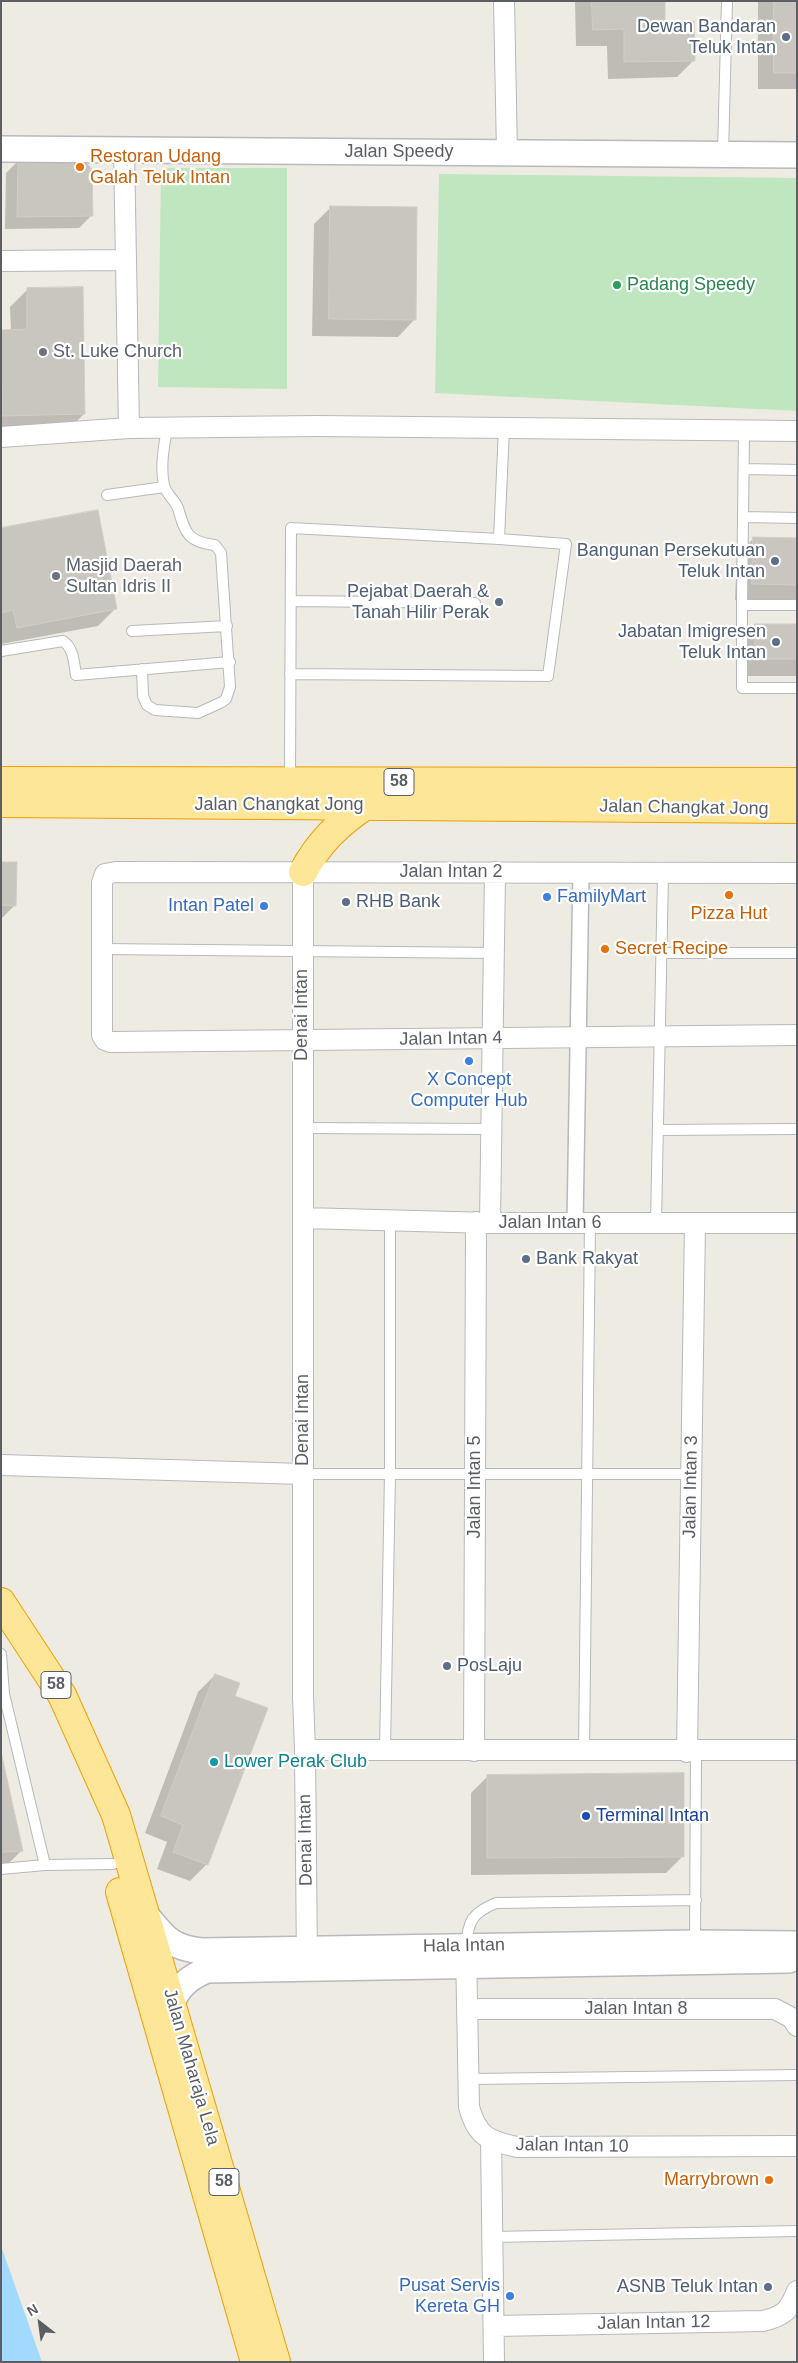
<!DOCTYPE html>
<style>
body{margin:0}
#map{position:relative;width:798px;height:2363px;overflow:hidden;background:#eeebe3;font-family:Arial,sans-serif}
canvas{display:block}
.frame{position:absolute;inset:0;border:2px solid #5b5f64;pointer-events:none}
.north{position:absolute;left:15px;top:2298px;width:50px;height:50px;-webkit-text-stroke:4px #fff;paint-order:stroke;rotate:330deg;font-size:14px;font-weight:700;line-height:20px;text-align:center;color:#5b5f64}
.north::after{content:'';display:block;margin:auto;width:18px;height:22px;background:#5b5f64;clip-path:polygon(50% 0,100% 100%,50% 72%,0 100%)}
</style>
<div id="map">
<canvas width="798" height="2363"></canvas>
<div class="frame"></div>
<div class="north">N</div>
</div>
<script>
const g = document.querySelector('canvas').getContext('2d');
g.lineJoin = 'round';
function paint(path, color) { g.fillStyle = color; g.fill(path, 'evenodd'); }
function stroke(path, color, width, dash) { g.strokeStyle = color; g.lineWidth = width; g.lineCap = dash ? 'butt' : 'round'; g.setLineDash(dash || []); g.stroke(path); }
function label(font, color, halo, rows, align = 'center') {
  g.font = font + ' Arial,sans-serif'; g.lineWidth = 4.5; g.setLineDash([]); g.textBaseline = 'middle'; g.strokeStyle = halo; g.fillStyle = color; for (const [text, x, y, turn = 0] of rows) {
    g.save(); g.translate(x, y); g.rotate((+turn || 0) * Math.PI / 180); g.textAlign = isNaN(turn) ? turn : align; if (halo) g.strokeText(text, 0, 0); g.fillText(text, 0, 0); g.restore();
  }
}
paint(new Path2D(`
 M161 168H287V389L158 387Z
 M439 174 797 178V411L435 393Z`), '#c0e6bf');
paint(new Path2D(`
 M1 2246 42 2362H1Z`), '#a2d9ff');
paint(new Path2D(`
 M561 1H664V23L694 60 677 77 608 79 607 46H576L575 1Z
 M758 1H797V89H758Z
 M19 160 92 215 79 228 5 229 6 173Z
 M331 207 414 320 398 337 312 336 314 224Z
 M27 290 84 414 67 431 1 432V331H11L10 307Z
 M1 529 115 609 98 626 1 644Z
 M754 538 797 539V601L735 600 737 555Z
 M756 625H797V676H739V642Z
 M1 863 15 905 2 918H1Z
 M215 1675 234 1696 207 1864 190 1881 157 1869 167 1842 145 1833 198 1692Z
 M1 1758 21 1851 8 1864H1Z
 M488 1776 683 1856 666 1873 471 1875V1793Z`), '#0003');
const building = new Path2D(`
 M592 1H665V22L694 21 695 61 624 62V29L593 30Z
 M774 1H797V73H774Z
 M81 157 92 169 93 216 17 217 18 159Z
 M330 206 417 207 416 320 329 319Z
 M83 287 85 414 2 416 1 330 27 329V288Z
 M98 510 117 609 17 628 13 610 1 613V528Z
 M753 537 797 538V585L752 584Z
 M755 624H797V659H755Z
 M1 862H17L16 906 1 905Z
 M215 1674 240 1683 235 1696 268 1708 208 1865 173 1852 183 1825 161 1816Z
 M1 1752 23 1851 1 1852Z
 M684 1773V1857L487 1858V1775Z`);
paint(building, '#c9c6c0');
stroke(building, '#d3cdc1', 1);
const service = new Path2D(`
 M723 153 727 1
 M744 431 742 605H797
 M744 469 797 470
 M107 495 164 487
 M744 517 797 518
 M291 601 475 603
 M742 605V688H797
 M132 631 227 626
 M1 651 63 641C74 648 74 664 76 675L230 662
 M142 669 143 696 147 705 155 710 198 713 222 702 226 699 230 687 221 553 215 545C187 542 185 532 178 508 175 500 166 494 164 485 160 467 164 446 167 428
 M290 674 548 676 566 544 499 539
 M290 780 291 528 499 539 504 428
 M102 949 494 953
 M662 953H797
 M303 1128 491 1129
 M658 1130 797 1129
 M656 1223 663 873
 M303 1474H691
 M1 1654 4 1694 45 1865 113 1864
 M385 1751 390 1473V1220
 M584 1751 590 1223
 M1 1869 45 1865
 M695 1943 696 1751
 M466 1946C468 1921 472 1913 496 1903L696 1900
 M468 2079 797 2075
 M493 2237 797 2231`);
const pedestrian = new Path2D(`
 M575 1223 581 873`);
const minor = new Path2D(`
 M504 1 507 153
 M124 150 129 428
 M1 261 125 260
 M1 437 129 428 318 426 797 431
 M303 872V1696L305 1750 307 1964
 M797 873 116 872 105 874 102 883V1035L105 1040 111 1042 797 1035
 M303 1218 490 1223H797
 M490 1223 495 872
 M1 1465 303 1474
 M305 1750H797
 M474 1751 476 1222
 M687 1752 695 1223
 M466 1950 469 2107C477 2136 488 2141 517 2147L797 2146
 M468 2009H775L792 2018 797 2026
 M491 2140 494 2362
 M495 2326 763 2321C784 2316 789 2311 797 2291`);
const tertiary = new Path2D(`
 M1 149 797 155
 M146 1915C165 1938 171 1948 202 1951L695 1943 797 1944
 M172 2002C180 1985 190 1977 207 1970L789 1960`);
const trunk = new Path2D(`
 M1 781 797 782
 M1 803 797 809
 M303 872C319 842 338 824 366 805
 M1 1602 62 1695 116 1815 276 2362
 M120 1892 255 2362`);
stroke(service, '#b6b9bd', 12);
stroke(pedestrian, '#b6b9bd', 18);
stroke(minor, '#b6b9bd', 22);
stroke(tertiary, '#b6b9bd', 28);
stroke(trunk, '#f19f00', 30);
stroke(service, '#fff', 10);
stroke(pedestrian, '#fff', 15);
stroke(minor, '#fff', 20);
stroke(tertiary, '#fff', 25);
stroke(trunk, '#fee698', 28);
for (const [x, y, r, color] of [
 [786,37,5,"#5c6f8a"],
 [80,167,5,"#e8710a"],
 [617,285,5,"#2e9e5b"],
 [43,352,5,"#6b7280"],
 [775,561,5,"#5c6f8a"],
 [56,576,5,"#6b7280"],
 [499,602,5,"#5c6f8a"],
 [776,642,5,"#5c6f8a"],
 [729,895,5,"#e8710a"],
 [547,897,5,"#3f7fe0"],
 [346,902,5,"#5c6f8a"],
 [264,906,5,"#3f7fe0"],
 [605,949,5,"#e8710a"],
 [469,1061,5,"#3f7fe0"],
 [526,1259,5,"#5c6f8a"],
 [447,1666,5,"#5c6f8a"],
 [214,1762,5,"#0f9aa8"],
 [586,1816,5,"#1a4fb4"],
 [769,2180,5,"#e8710a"],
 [768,2287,5,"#5c6f8a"],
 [510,2296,5,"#3f7fe0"]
]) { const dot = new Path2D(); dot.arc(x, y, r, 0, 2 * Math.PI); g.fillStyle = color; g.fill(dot); stroke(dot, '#fff', 2); }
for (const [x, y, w] of [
 [399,782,30],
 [56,1685,30],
 [224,2182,30]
]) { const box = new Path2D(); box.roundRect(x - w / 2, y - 13.5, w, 27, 4); g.fillStyle = '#fff'; g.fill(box); stroke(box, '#5b5f64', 1); }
label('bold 16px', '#5b5f64', null, [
 ["58",399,782],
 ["58",56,1685],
 ["58",224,2182]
]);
label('18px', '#4e5e75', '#fff', [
 ["Dewan Bandaran",776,27],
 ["Teluk Intan",776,48],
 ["Bangunan Persekutuan",765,551],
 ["Teluk Intan",765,572],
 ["Pejabat Daerah &",489,592],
 ["Tanah Hilir Perak",489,613],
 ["Jabatan Imigresen",766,632],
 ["Teluk Intan",766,653],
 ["RHB Bank",356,902,"left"],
 ["Bank Rakyat",536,1259,"left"],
 ["PosLaju",457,1666,"left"],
 ["ASNB Teluk Intan",758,2287]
], 'right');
label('18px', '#5b5f64', '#fff', [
 ["Jalan Speedy",399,152],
 ["Jalan Changkat Jong",279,805],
 ["Jalan Changkat Jong",684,808,1],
 ["Jalan Intan 2",451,872],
 ["Denai Intan",302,1015,-90],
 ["Jalan Intan 4",451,1039,-1],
 ["Jalan Intan 6",550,1223],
 ["Denai Intan",303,1420,-90],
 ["Jalan Intan 5",475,1487,-90],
 ["Jalan Intan 3",691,1487,-89],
 ["Denai Intan",306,1840,-91],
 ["Hala Intan",464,1946,-1],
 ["Jalan Intan 8",636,2009],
 ["Jalan Maharaja Lela",191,2067,74],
 ["Jalan Intan 10",572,2146,1],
 ["Jalan Intan 12",654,2323,-1]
]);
label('18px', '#c56008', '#fff', [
 ["Restoran Udang",90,157],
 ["Galah Teluk Intan",90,178],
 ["Pizza Hut",729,914,"center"],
 ["Secret Recipe",615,949],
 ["Marrybrown",759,2180,"right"]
], 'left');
label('18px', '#27864d', '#fff', [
 ["Padang Speedy",627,285]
], 'left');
label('18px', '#5b616d', '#fff', [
 ["St. Luke Church",53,352],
 ["Masjid Daerah",66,566],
 ["Sultan Idris II",66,587]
], 'left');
label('18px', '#366cbe', '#fff', [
 ["FamilyMart",557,897,"left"],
 ["Intan Patel",254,906],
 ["X Concept",469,1080,"center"],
 ["Computer Hub",469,1101,"center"],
 ["Pusat Servis",500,2286],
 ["Kereta GH",500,2307]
], 'right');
label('18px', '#0d838f', '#fff', [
 ["Lower Perak Club",224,1762]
], 'left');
label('18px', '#164399', '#fff', [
 ["Terminal Intan",596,1816]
], 'left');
</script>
